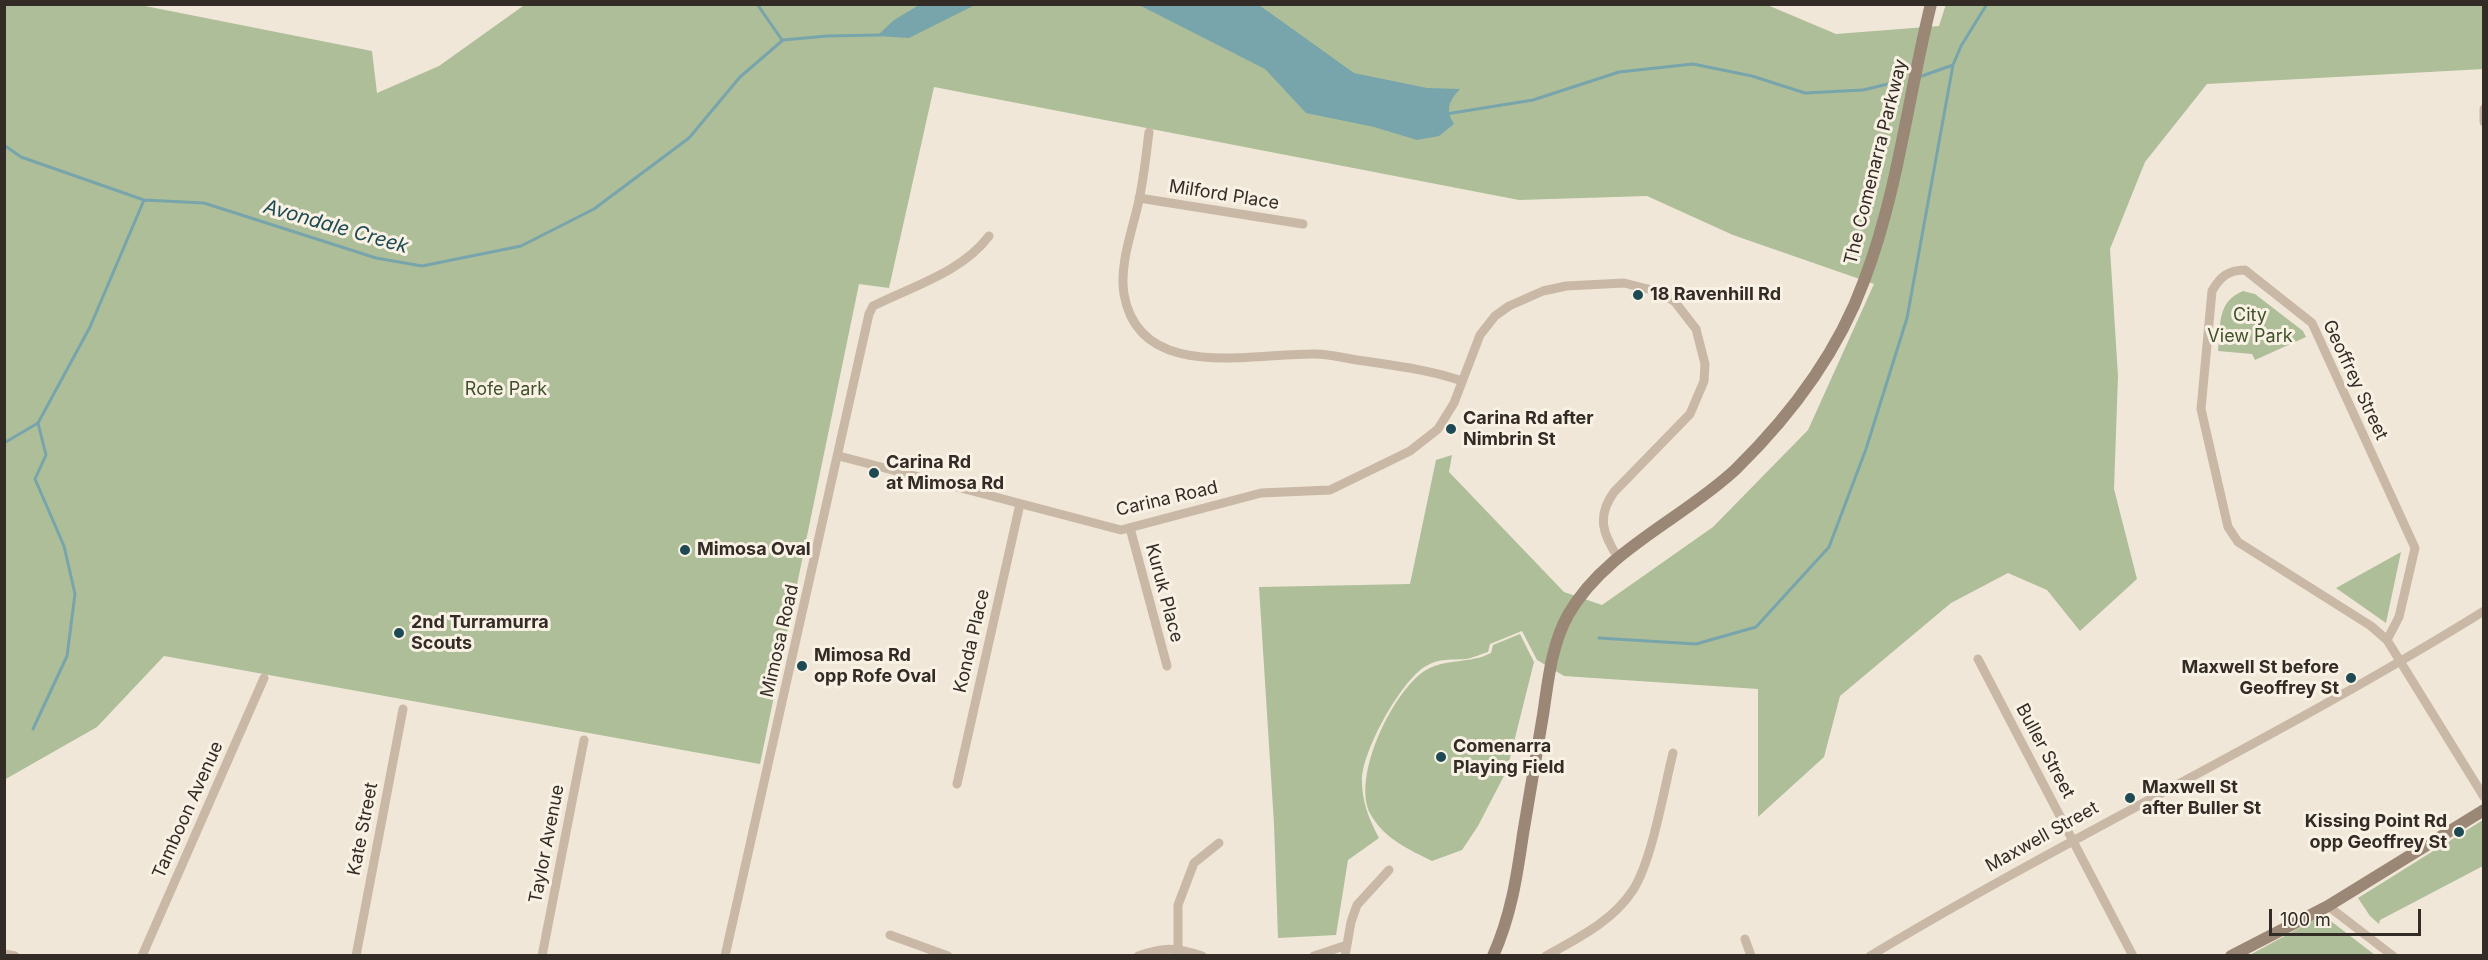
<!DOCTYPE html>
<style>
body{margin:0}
#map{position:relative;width:2488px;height:960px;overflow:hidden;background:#f0e7d8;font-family:Inter,sans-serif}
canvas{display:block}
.frame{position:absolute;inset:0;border:6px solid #332b26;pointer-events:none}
.scale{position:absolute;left:2269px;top:909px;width:152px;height:27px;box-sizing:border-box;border:3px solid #332b26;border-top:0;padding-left:8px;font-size:18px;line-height:21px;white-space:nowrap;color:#332b26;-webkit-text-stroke:4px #f8f1e4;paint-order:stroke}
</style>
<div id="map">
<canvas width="2488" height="960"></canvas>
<div class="frame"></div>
<div class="scale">100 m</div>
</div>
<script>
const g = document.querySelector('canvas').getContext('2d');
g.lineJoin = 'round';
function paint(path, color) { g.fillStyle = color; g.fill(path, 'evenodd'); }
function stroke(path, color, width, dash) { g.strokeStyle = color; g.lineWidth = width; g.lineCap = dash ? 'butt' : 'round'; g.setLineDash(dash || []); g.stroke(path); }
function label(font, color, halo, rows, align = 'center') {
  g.font = font + ' Inter,sans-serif'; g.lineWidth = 6; g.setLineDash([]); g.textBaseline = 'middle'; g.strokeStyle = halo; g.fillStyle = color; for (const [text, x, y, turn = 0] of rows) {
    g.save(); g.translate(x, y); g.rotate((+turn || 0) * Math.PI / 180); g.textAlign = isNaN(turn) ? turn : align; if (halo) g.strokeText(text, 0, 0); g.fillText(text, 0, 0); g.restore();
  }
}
paint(new Path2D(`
 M520 4H1765L1836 34 1939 26 1946 4H2483L2484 69 2207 84 2145 162 2110 249 2118 376 2114 489 2137 579 2080 631 2047 590 2008 573 1951 603 1840 696 1824 757 1758 817V689L1564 676 1537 660 1522 631 1490 644 1488 652C1481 654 1473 658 1466 659 1451 660 1439 658 1426 666 1401 680 1361 753 1362 781 1362 802 1369 819 1379 838L1348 860 1336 935 1278 938 1274 824 1259 587 1410 584 1436 460 1452 455 1449 472 1564 592 1602 605 1713 527 1808 430 1874 284 1733 235 1647 196 1519 200 934 87 889 288 859 284 760 764 164 656 97 727 4 780V5H140L372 51 377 93 439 66 523 6Z
 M2243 291 2255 294 2303 331 2306 337 2255 360 2252 354 2218 351C2221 326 2216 302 2243 291Z
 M2401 552 2386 623 2336 588Z
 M1520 634 1534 662 1507 770 1478 826 1462 850 1432 861C1408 849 1385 839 1371 815 1350 779 1393 690 1426 670 1447 658 1470 664 1491 653L1493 645Z
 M2483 820V866L2380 920 2379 924 2370 916 2358 898Z
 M2323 915 2375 955 2248 956Z`), '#aebe99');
paint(new Path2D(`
 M919 5V4L975 5 909 38 877 36 894 20Z
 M1139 5H1259L1354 73 1427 88 1460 89C1449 101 1445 109 1454 124L1439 136 1417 140 1374 127 1306 113 1265 69Z`), '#78a5ac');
stroke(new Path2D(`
 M757 4 782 40
 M1922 76 1953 65 1961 46 1987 4
 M1446 114 1533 100 1619 72 1693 64 1752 76 1805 93 1863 90 1888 84
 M4 145 21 157 144 200 204 203 376 258 422 266 521 246 594 209 689 138 740 77 783 40 827 36 880 35
 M4 443 38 423
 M1599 638 1696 644 1756 627 1829 547 1866 449 1907 318 1953 65
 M33 729 67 656 75 594 64 546 35 479 46 455 38 423 90 327 144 200`), '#78a5ac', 3);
stroke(new Path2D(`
 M2484 109V122
 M1149 132C1146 155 1144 177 1139 200 1133 229 1119 264 1124 294 1139 383 1253 353 1315 354 1331 354 1348 359 1364 361 1397 366 1430 370 1462 381
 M1139 198 1303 224
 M839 456 1121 530 1261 493 1330 490 1410 451 1438 429 1454 403 1480 335 1495 316 1509 306 1543 291 1566 286 1624 283 1660 292 1675 302 1696 329 1705 364 1704 381 1690 414 1614 492C1596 517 1603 535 1619 559
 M1130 528 1167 666
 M2387 640 2399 617 2415 548 2312 323 2245 270C2228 270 2220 277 2212 291L2201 409 2228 527 2238 542 2371 626 2387 640 2484 797
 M1978 659 2133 956
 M957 784 1020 504
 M2328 906 2393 956
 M890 935 948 956
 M1745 939 1751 956
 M1178 948V905L1194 863 1219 843
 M4 954 15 956
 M142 956 264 678
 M356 956 403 709
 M542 956 584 740
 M725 956 869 314 873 306C913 286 962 272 989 236
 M1138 956C1164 947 1175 947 1202 956
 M1314 956 1347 945
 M1345 956 1351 922 1357 905 1389 870
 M1546 956C1578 938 1613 921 1633 890 1652 861 1664 789 1673 753
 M1870 956C2071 835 2284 735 2484 611`), '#c8b8a5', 9);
stroke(new Path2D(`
 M1493 956C1511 916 1517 876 1523 834 1530 794 1536 755 1543 715 1548 682 1551 646 1568 615 1605 550 1683 519 1736 469 1790 416 1838 352 1864 281 1898 192 1908 96 1931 4
 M2231 956 2328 906 2484 810`), '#9b8776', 12);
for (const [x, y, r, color] of [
 [1638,295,6,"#1d4a53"],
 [1451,429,6,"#1d4a53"],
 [874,473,6,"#1d4a53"],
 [685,550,6,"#1d4a53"],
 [399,633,6,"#1d4a53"],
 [802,666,6,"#1d4a53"],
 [2351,678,6,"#1d4a53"],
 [1441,757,6,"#1d4a53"],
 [2130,798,6,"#1d4a53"],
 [2459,832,6,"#1d4a53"]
]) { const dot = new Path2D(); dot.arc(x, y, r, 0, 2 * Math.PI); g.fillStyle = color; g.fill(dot); stroke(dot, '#f8f1e4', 2); }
label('18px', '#332b26', '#f8f1e4', [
 ["The Comenarra Parkway",1876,162,-76],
 ["Milford Place",1224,195,9],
 ["Geoffrey Street",2355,380,65],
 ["Carina Road",1167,499,-13],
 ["Kuruk Place",1164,593,75],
 ["Mimosa Road",780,641,-77],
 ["Konda Place",972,641,-77],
 ["Buller Street",2045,751,62],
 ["Tamboon Avenue",188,810,-66],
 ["Kate Street",363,829,-79],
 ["Maxwell Street",2042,837,-29],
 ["Taylor Avenue",547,844,-79]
]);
label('bold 18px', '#332b26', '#f8f1e4', [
 ["18 Ravenhill Rd",1650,295],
 ["Carina Rd after",1463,419],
 ["Nimbrin St",1463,440],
 ["Carina Rd",886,463],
 ["at Mimosa Rd",886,484],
 ["Mimosa Oval",697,550],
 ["2nd Turramurra",411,623],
 ["Scouts",411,644],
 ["Mimosa Rd",814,656],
 ["opp Rofe Oval",814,677],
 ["Maxwell St before",2339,668,"right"],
 ["Geoffrey St",2339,689,"right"],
 ["Comenarra",1453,747],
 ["Playing Field",1453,768],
 ["Maxwell St",2142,788],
 ["after Buller St",2142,809],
 ["Kissing Point Rd",2447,822,"right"],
 ["opp Geoffrey St",2447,843,"right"]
], 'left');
label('18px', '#3f512a', '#f8f1e4', [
 ["City",2250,316],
 ["View Park",2250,337],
 ["Rofe Park",506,390]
]);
label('italic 20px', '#1d4a53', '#f8f1e4', [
 ["Avondale Creek",336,227,16]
]);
</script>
